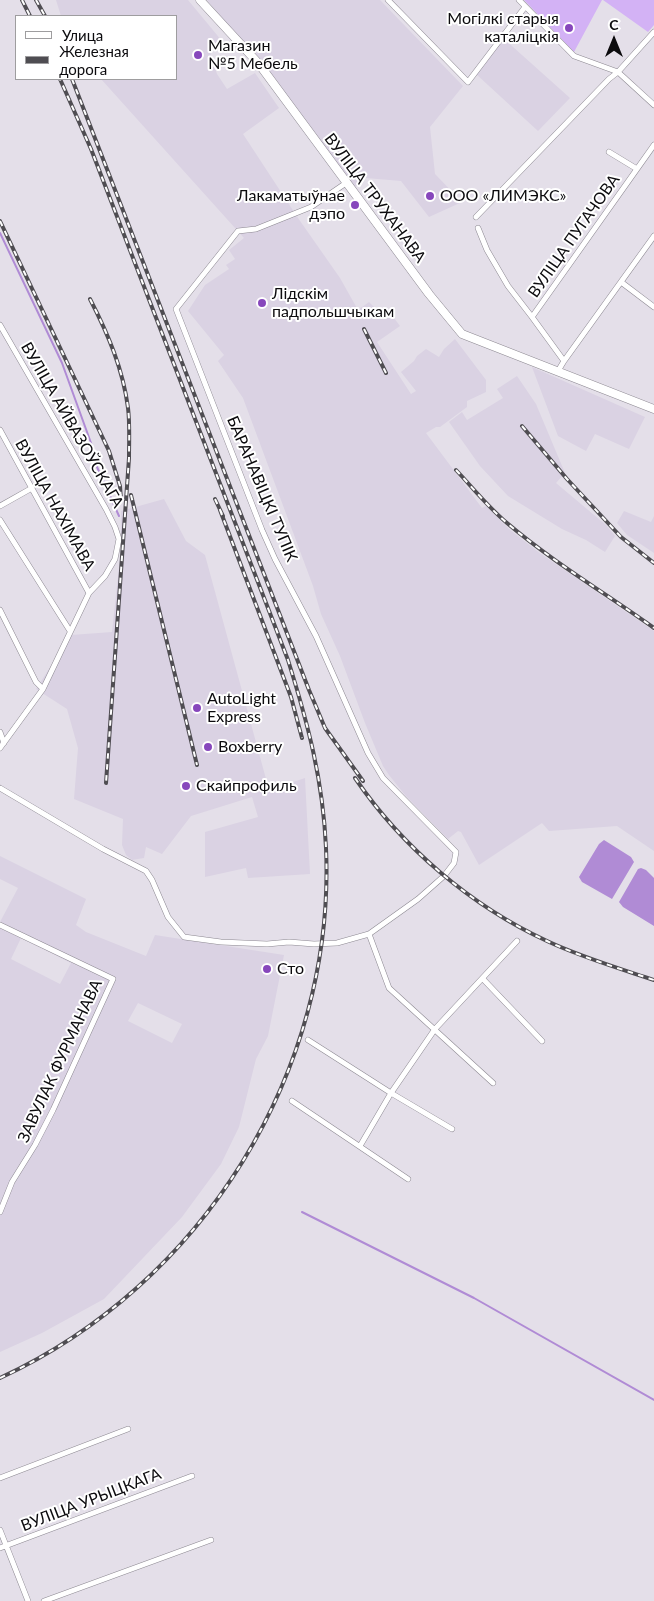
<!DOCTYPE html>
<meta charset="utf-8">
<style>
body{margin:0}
#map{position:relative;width:654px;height:1601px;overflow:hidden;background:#e4dfe9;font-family:Lato,sans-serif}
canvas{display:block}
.legend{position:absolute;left:15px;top:15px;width:162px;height:65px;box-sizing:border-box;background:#fff;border:1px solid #9e9d9f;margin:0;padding:6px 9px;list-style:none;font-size:15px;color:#0c0b0e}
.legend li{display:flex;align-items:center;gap:10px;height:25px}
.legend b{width:25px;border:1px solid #9e9d9f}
.north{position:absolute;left:589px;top:15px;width:50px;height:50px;-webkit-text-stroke:4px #fff;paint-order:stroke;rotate:0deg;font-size:14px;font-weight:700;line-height:20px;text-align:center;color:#0c0b0e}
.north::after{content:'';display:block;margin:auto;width:18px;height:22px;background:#0c0b0e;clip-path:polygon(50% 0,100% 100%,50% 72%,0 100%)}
</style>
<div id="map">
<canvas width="654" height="1601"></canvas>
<ul class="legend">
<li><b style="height:6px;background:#fff"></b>Улица</li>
<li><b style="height:6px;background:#4f4d52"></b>Железная дорога</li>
</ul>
<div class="north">С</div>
</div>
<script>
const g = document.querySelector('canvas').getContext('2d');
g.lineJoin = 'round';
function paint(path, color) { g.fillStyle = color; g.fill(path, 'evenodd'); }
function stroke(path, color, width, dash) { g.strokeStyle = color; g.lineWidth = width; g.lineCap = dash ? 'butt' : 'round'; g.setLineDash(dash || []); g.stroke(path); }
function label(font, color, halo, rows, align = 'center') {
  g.font = font + ' Lato,sans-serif'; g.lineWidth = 4; g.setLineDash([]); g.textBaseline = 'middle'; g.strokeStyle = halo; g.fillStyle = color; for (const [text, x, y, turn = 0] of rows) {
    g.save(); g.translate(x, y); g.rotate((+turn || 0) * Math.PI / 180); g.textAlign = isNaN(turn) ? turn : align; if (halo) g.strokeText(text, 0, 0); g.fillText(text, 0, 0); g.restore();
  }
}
paint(new Path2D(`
 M56 0H188L222 41 210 52 217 74 227 89 255 73 279 108 243 134 298 218 340 278 358 310 369 302 385 318H394L400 326 377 342 411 394 416 391 401 372 414 361 417 356 426 349 439 357 444 349 455 339 486 380V392L467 401V407L440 427H436L426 433 482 508 486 506 509 529 541 554 654 631V851L617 826 549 831 542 823 479 865 461 832 458 831 448 839 405 795 389 775 383 766 365 723 340 656 321 614 313 586 243 398 218 361 224 355 188 311 205 285 229 269 226 265 235 259 229 250 244 238 101 79H176V16H61Z
 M207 0H380L463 86 430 127 435 174 462 202 429 217 401 181 366 178 355 187 264 64 234 33Z
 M503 38 570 98 538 131 476 74Z
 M532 367 645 417 629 449 595 434 586 451 558 436Z
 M517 376 536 404 565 473 556 483 606 525 615 536 605 552 586 540 562 529 508 496 480 466 449 422 462 412 467 420 503 398 497 389Z
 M164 499 186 541 205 555 269 790 305 778 310 874 248 878 246 868 205 877V832L258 817 252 797 191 816 162 854 146 847 144 858 132 860 126 855 122 845 123 819 74 799 78 748 67 709 36 689 71 635 112 632 121 549V511Z
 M624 511 651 522 654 516V553L627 535 617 523Z
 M0 856 86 899 76 925 86 932 146 956 155 935 284 955 268 1036 256 1059 239 1127 221 1164 182 1217 104 1299 42 1333 0 1352V922L18 888 0 879ZM21 938 71 963 60 984 11 959ZM138 1003 182 1024 172 1043 128 1021Z`), '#dad2e3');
paint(new Path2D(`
 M524 0H602L574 52Z
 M603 0H654V25L648 32Z`), '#d3b2f5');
paint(new Path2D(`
 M604 840 631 857 634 862 612 899 582 882 579 877 599 844Z
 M641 868 646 870 654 878V926L623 907 619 902 638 869Z`), '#b08bd5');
stroke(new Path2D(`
 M0 233 62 363 91 443 97 467 119 516
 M302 1212 474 1298 654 1400`), '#b08bd5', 2);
const street = new Path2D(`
 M388 0 468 82 525 7
 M519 0 574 56 618 72 654 105
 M609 152 637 169
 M476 217 609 79 618 72 654 32
 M478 228 487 250 508 286 532 317 564 361 558 371
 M621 282 654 307
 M532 317 654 145
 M0 325 106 509 115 527 119 539 115 559 105 576 89 593 43 689 0 748
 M564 361 654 236
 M0 430 89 593
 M0 506 32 488
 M0 520 70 631
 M0 610 36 682 43 689
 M0 732 4 743
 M0 788 103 849 146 871 152 880 168 917 184 937 221 942 267 944 289 942 314 944 337 943 369 934 418 899 444 876 454 863 456 852 383 778 368 753 316 636 275 559 262 530 176 309 238 231 256 229 311 207 346 183
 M0 925 113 979 53 1110 35 1145 12 1182 0 1212
 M369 934 389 988 493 1083
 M483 979 542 1041
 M308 1040 391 1093 452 1129
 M292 1101 408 1179
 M360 1146 391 1093 435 1029 517 941
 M0 1478 128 1429
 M0 1530 28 1601
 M0 1548 192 1476
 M44 1601 211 1540`);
const secondary = new Path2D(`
 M200 0 259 64 429 294 462 334 654 409`);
stroke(street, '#8c8891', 6);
stroke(secondary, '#8c8891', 9);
stroke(street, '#fff', 5);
stroke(secondary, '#fff', 8);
const rail = new Path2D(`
 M22 0 30 16
 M36 0 45 16
 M72 79 309 690 325 728 363 781
 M0 221 109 451 120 486 121 500
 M90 299C108 334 123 369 128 408 130 424 129 441 129 458L106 783
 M364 329 386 373
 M522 426 567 479 621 537 654 563
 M456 470C473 488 488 507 507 523 553 562 605 593 654 628
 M131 495 197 765
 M215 499 223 516
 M220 510 291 697 302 738
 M355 778C402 847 471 906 547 941 581 957 618 968 654 980
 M0 1378C202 1285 336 1071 326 848 323 780 308 724 288 660L91 149 60 79`);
stroke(rail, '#4f4d52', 4);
stroke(rail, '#fff', 2, [5.5]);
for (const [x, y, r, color] of [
 [569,28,5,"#8747bc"],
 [198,55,5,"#8747bc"],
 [430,196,5,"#8747bc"],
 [355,205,5,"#8747bc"],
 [262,303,5,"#8747bc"],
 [197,708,5,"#8747bc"],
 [208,747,5,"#8747bc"],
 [186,786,5,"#8747bc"],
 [267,969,5,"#8747bc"]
]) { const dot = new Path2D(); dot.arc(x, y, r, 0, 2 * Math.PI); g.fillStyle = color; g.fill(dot); stroke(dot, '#fff', 2); }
label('16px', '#0c0b0e', '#fff', [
 ["Могілкі старыя",559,19,"right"],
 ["каталіцкія",559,37,"right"],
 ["Магазин",208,46],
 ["№5 Мебель",208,64],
 ["Лакаматыўнае",345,196,"right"],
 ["дэпо",345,214,"right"],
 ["ООО «ЛИМЭКС»",440,196],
 ["Лідскім",272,294],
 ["падпольшчыкам",272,312],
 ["AutoLight",207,699],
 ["Express",207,717],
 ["Boxberry",218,747],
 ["Скайпрофиль",196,786],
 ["Сто",277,969]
], 'left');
label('16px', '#0c0b0e', '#fff', [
 ["ВУЛІЦА ТРУХАНАВА",375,198,53],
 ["ВУЛІЦА ПУГАЧОВА",574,236,-55],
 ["ВУЛІЦА АЙВАЗОЎСКАГА",72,425,60],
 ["БАРАНАВІЦКІ ТУПІК",262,489,67],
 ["ВУЛІЦА НАХІМАВА",55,505,61],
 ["ЗАВУЛАК ФУРМАНАВА",60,1061,-65],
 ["ВУЛІЦА УРЫЦКАГА",91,1500,-21]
]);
</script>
